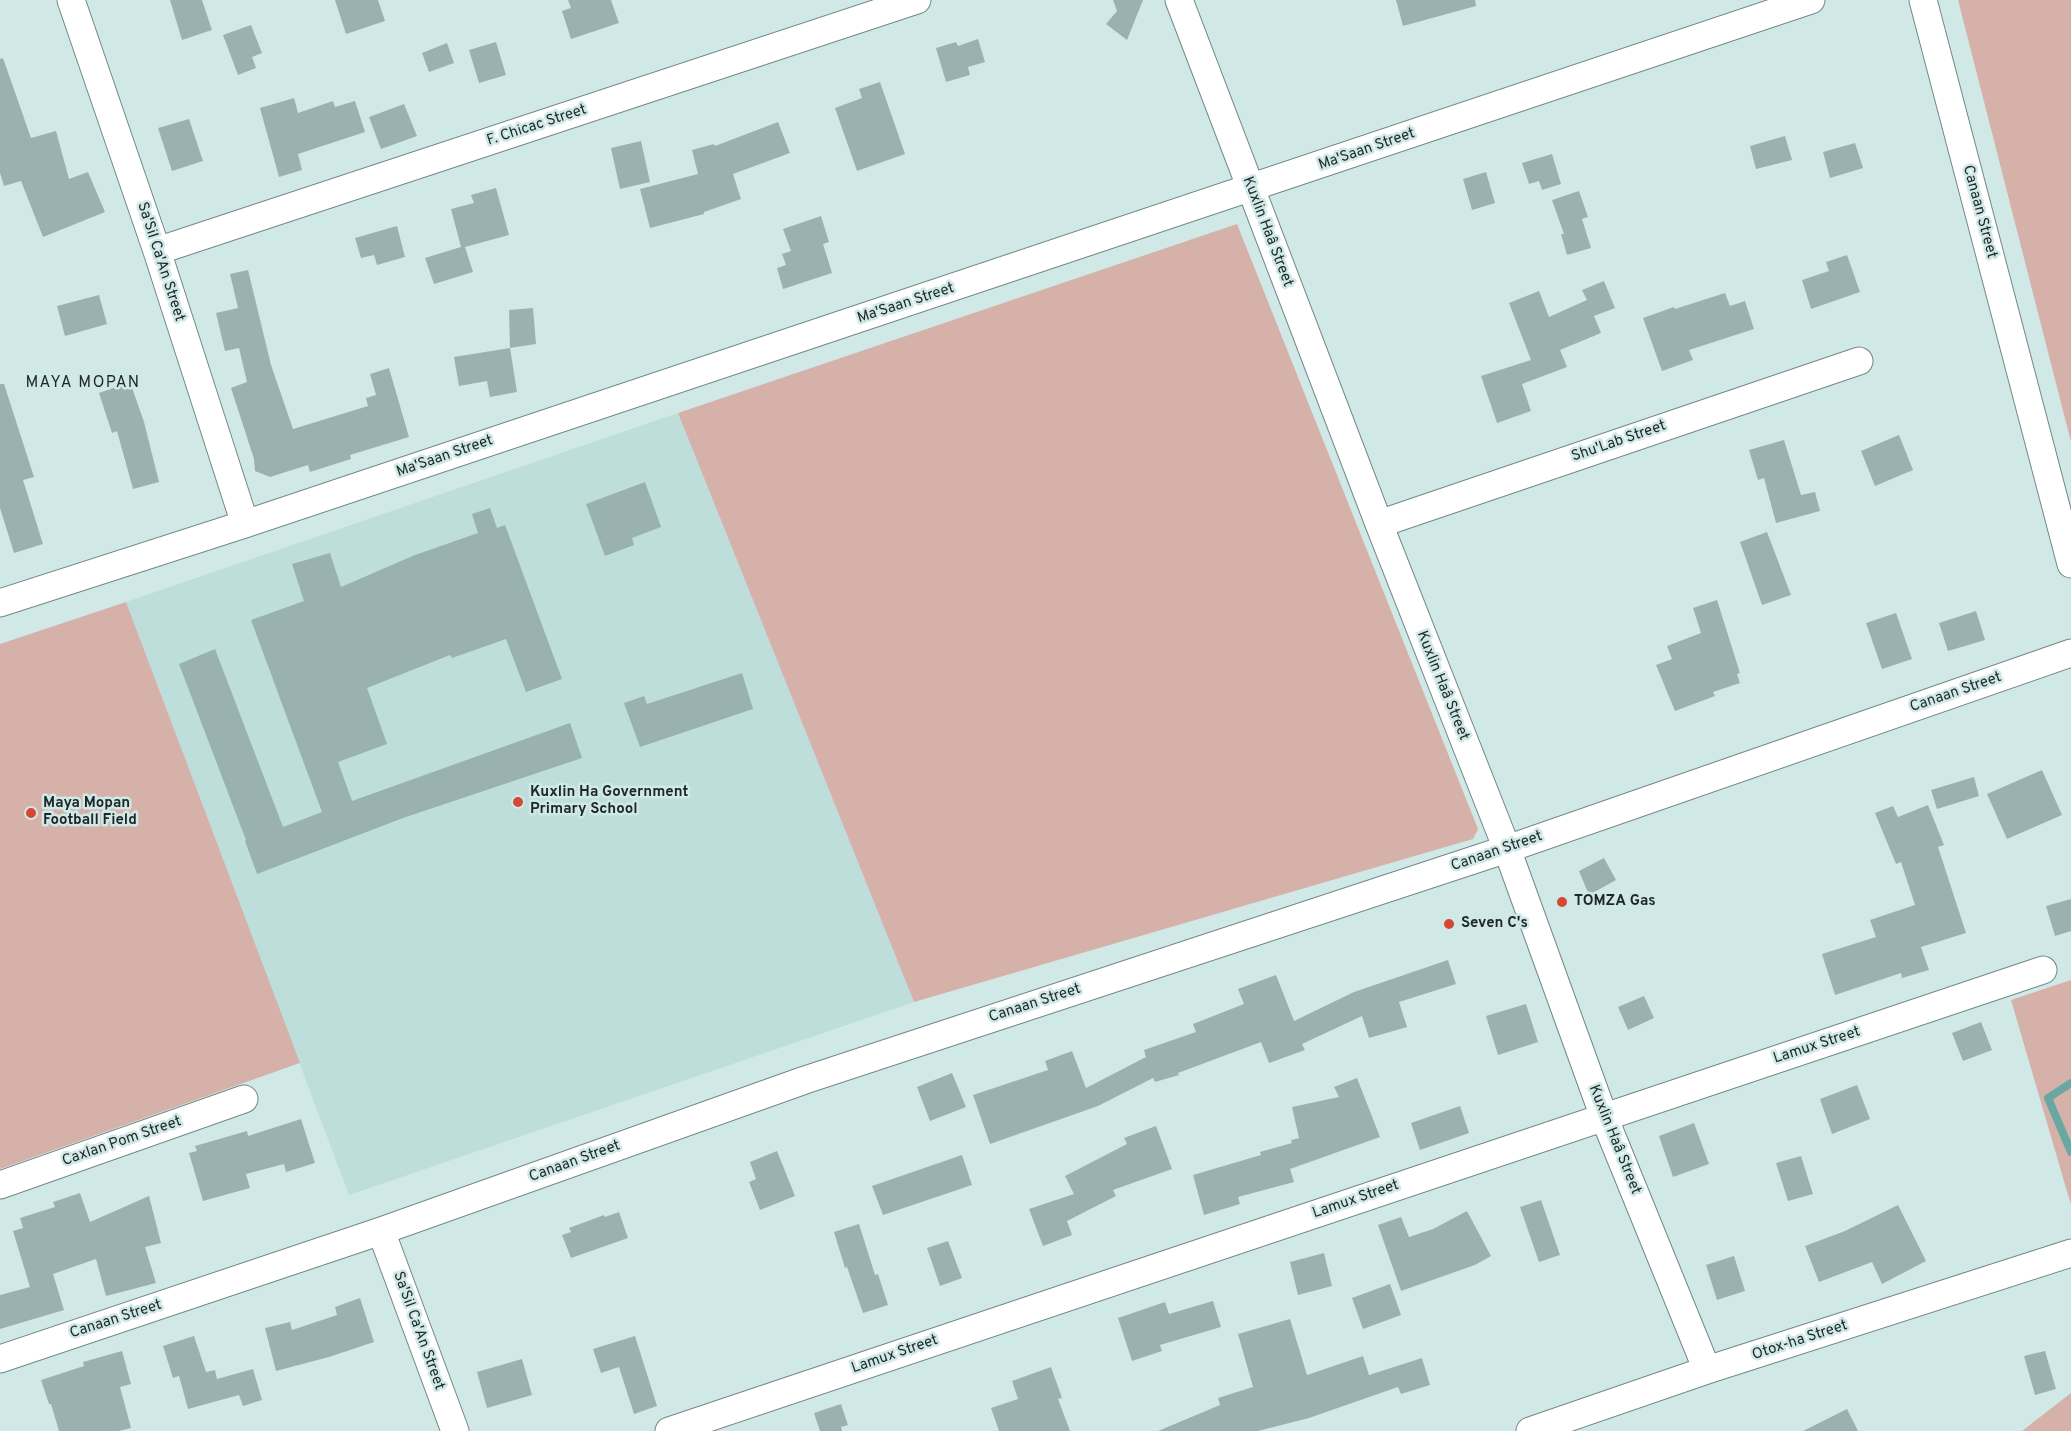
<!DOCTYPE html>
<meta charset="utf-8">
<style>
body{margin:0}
canvas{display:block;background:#d0e9e7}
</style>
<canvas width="2071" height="1431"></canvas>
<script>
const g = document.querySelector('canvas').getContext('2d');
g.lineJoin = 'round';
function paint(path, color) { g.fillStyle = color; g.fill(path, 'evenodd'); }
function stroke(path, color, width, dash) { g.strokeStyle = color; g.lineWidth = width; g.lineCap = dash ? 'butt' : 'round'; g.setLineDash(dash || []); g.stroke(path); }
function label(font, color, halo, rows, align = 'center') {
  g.font = font + ' Overpass,sans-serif'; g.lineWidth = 5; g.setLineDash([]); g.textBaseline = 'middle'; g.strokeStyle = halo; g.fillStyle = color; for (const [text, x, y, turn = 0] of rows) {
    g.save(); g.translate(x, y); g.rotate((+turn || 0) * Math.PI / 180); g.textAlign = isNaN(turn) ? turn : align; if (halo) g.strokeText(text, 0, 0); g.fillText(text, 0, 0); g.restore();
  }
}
paint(new Path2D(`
 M678 413 914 1002 349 1195 126 602Z`), '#bddedb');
paint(new Path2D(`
 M1958 0H2071V442Z
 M1237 224 1478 829 1473 839 914 1002 678 413Z
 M126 602 300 1063 0 1169V644Z
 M2071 980V1205L2011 1000Z
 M2071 1393V1431H2022Z`), '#d5b1aa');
stroke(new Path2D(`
 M2071 1083 2048 1098 2071 1152`), '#68a7a2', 8);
paint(new Path2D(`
 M170 0H202L212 30 182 40Z
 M335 0H378L385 21 346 34Z
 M568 0H611L619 23 571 39 562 11 571 8Z
 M1113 0H1143L1127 40 1106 24 1117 11Z
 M1396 0H1475L1476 6 1403 26Z
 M251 25 262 53 252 57 256 68 238 75 223 35Z
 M978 39 985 62 968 67 970 75 946 82 936 48 956 42 958 46Z
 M496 42 506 75 479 83 469 50Z
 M447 43 454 63 429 72 422 53Z
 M3 58 31 138 56 131 69 179 88 172 105 212 43 237 21 181 4 186 0 173V59Z
 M880 82 905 154 857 171 835 108 862 98 859 89Z
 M294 98 298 113 333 101 335 107 355 101 365 132 298 154 302 170 279 177 260 108Z
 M404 104 417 136 381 149 369 117Z
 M189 119 203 161 172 171 158 128Z
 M778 122 790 153 733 174 741 199 704 212V214L650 228 640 189 698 174 692 150 714 144 715 146Z
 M1785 136 1792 160 1756 169 1750 146Z
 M641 141 650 182 620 189 611 148Z
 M1855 143 1863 168 1830 178 1823 152Z
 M1552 154 1561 184 1542 190 1539 181 1529 184 1522 163Z
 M1486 172 1495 203 1472 210 1463 179Z
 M496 188 509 235 465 247 473 272 434 284 425 258 461 247 451 209 474 203 471 195Z
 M1579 191 1588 217 1582 219 1591 248 1567 255 1561 234H1564L1552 200Z
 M821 216 829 242 823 244 832 273 783 289 777 268 786 265 782 254 791 251 783 229Z
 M397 226 405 257 377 265 374 255 361 258 355 238Z
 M1847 255 1860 292 1811 309 1802 280 1829 271 1826 262Z
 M248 270 271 365 293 429 368 406 366 398 376 395 370 374 389 368 409 437 350 455 351 459 310 472 308 465 270 477 255 471 254 459 231 388 247 382 239 348 225 351 216 313 238 308 230 274Z
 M1604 281 1615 308 1594 316 1601 333 1560 350 1567 367 1522 384 1531 411 1497 423 1481 376 1531 360 1509 303 1539 291 1549 317 1587 300 1582 290Z
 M1725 293 1730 306 1745 301 1754 329 1689 350 1693 360 1662 371 1643 318 1674 307 1675 309Z
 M99 295 107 324 65 336 57 306Z
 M533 308 536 344 510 348 509 310Z
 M510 348 517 392 490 397 487 381 459 386 454 357Z
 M130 382 144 422 159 482 133 489 117 431 112 433 99 393Z
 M0 384H4L34 477 23 480 43 544 14 553 0 508Z
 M1899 435 1913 470 1875 486 1861 451Z
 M1784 440 1801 495 1815 492 1820 511 1776 523 1764 478 1758 480 1749 450Z
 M645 482 661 527 632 538 634 545 605 556 586 504Z
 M490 508 497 528 505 525 562 679 526 692 506 639 452 658 450 655 367 688 387 744 338 762 352 801 570 723 582 758 403 818 257 874 245 841 246 840 179 664 215 649 283 827 322 812 251 620 304 601 292 564 330 553 341 587 415 555 478 533 472 514Z
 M1767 532 1791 595 1762 605 1740 542Z
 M1717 600 1740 673 1737 674 1740 683 1713 692 1715 696 1675 711 1656 665 1672 659 1667 646 1701 633 1693 608Z
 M1976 611 1985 640 1948 651 1939 623Z
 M1896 613 1912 659 1882 669 1866 623Z
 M742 673 753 709 640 747 624 703 644 696 647 704Z
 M2042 770 2062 815 2007 839 1987 794Z
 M1974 777 1979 796 1937 809 1931 790Z
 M1928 805 1944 845 1938 847 1966 933 1921 947 1929 970 1902 978 1901 973 1835 995 1822 954 1876 937 1870 920 1915 905 1901 862 1896 864 1875 813 1893 806 1898 817Z
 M1604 858 1616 880 1589 895 1579 871Z
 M2071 899V931L2055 936 2046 906Z
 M1448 960 1456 984 1399 1002 1407 1027 1369 1038 1362 1016 1302 1044 1305 1050 1269 1063 1261 1042 1178 1073 1179 1075 1155 1082 1153 1078 1098 1106 990 1144 973 1095 1048 1070 1045 1061 1072 1051 1086 1088 1146 1057 1144 1050 1196 1032 1193 1024 1244 1004 1238 989 1276 975 1294 1021 1354 992Z
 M1644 996 1654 1018 1628 1030 1618 1007Z
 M1526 1004 1538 1042 1498 1055 1486 1016Z
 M1981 1022 1992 1050 1963 1061 1952 1033Z
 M952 1073 966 1107 930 1121 917 1087Z
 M1357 1078 1380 1137 1290 1169 1294 1182 1238 1197 1240 1204 1204 1215 1193 1175 1261 1155 1260 1152 1292 1143 1291 1140 1299 1138 1292 1107 1339 1097 1334 1087Z
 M1857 1085 1870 1119 1832 1134 1820 1099Z
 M1460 1106 1469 1133 1420 1150 1411 1123Z
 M301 1119 315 1163 286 1172 284 1164 246 1174 250 1188 203 1201 189 1153 197 1151 195 1146 247 1131 248 1136Z
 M1694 1123 1709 1164 1673 1177 1659 1136Z
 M1156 1126 1172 1169 1113 1190 1116 1196 1067 1221 1072 1235 1043 1246 1029 1209 1074 1194 1065 1176 1127 1144 1124 1138Z
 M777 1151 795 1196 760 1210 749 1182 756 1179 750 1162Z
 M962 1155 972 1185 883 1215 872 1186Z
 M1801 1156 1813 1194 1788 1201 1776 1163Z
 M80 1193 90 1222 149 1196 161 1243 145 1247 156 1283 106 1296 96 1259 53 1274 64 1310 0 1329V1295L30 1287 13 1231 23 1228 20 1218 55 1207 53 1202Z
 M1541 1200 1560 1255 1539 1262 1520 1207Z
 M1898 1205 1926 1261 1882 1284 1872 1262 1819 1282 1805 1246 1845 1231Z
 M1467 1211 1491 1256 1475 1265 1401 1291 1378 1225 1401 1217 1409 1237 1433 1229Z
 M619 1212 628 1238 571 1258 562 1235 571 1232 569 1228 604 1215 605 1217Z
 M859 1224 875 1275 878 1274 888 1305 863 1313 847 1267 845 1268 834 1232Z
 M948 1241 962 1278 940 1286 927 1248Z
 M1324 1253 1332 1286 1298 1295 1290 1262Z
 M1734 1256 1745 1291 1717 1300 1706 1265Z
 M1390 1284 1401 1315 1363 1329 1352 1298Z
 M360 1298 374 1342 329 1357 276 1371 265 1328 290 1322 292 1330 337 1315 335 1307Z
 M1213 1301 1221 1327 1160 1345 1162 1351 1132 1361 1118 1318 1165 1302 1169 1314Z
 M1290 1319 1307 1375 1363 1356 1369 1375 1422 1358 1430 1385 1401 1394 1398 1387 1309 1418 1258 1431H1158L1220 1405 1218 1398 1253 1387 1238 1334Z
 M194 1336 206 1372 215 1370 217 1379 253 1369 262 1400 243 1406 239 1395 188 1409 179 1376 173 1378 163 1346Z
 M635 1336 657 1406 634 1414 619 1367 601 1373 593 1349Z
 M122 1351 131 1384 120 1387 131 1428 119 1431H59L51 1404H49L41 1380 84 1366 83 1362Z
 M2045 1351 2056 1389 2035 1395 2024 1356Z
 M522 1359 532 1395 487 1408 477 1372Z
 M1051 1367 1062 1398 1058 1399 1070 1431H999L991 1408 1018 1399 1012 1381Z
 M841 1404 848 1425 841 1427 842 1431H820L814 1413Z
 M1847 1409 1858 1431H1803Z`), '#9ab2af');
const street = new Path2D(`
 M71 0 157 251 245 524
 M1179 0 1379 524 1507 849 1604 1117 1707 1370
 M1923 0 2071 564
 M157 251 917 0
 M1379 524 1859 361
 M0 603 245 524 1811 0
 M0 1185 244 1099
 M381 1231 455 1431
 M0 1359 381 1231 805 1080 1507 849 2071 653
 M669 1431 2043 970
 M1530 1431 1707 1370 2071 1253`);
stroke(street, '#728987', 29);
stroke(street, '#fff', 27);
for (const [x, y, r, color] of [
 [518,802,6,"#d54834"],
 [31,813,6,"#d54834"],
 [1562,902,6,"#d54834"],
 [1449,924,6,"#d54834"]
]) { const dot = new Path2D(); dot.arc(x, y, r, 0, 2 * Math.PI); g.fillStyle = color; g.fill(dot); stroke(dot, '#d0e9e7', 2); }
label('15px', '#1e2727', '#d0e9e7', [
 ["F. Chicac Street",537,126,-18],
 ["Ma'Saan Street",1367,150,-19],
 ["Canaan Street",1979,212,75],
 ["Kuxlin Haâ Street",1267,232,69],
 ["Sa'Sil Ca'An Street",160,262,72],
 ["Ma'Saan Street",906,304,-18],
 ["Shu'Lab Street",1619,442,-19],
 ["Ma'Saan Street",445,457,-19],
 ["Kuxlin Haâ Street",1442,686,68],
 ["Canaan Street",1956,693,-19],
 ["Canaan Street",1497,852,-19],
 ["Canaan Street",1035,1004,-18],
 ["Lamux Street",1817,1046,-18],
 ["Kuxlin Haâ Street",1614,1140,68],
 ["Caxlan Pom Street",122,1142,-19],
 ["Canaan Street",575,1162,-20],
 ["Lamux Street",1356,1200,-19],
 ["Canaan Street",116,1320,-18],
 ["Sa'Sil Ca'An Street",418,1331,70],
 ["Otox-ha Street",1800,1341,-18],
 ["Lamux Street",895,1355,-19]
]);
label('bold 15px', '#1e2727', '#d0e9e7', [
 ["Kuxlin Ha Government",530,793],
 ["Primary School",530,810],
 ["Maya Mopan",43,804],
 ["Football Field",43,821],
 ["TOMZA Gas",1574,902],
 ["Seven C's",1461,924]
], 'left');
g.letterSpacing = '1.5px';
label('16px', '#1e2727', '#d0e9e7', [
 ["MAYA MOPAN",83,384]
]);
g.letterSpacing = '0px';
</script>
